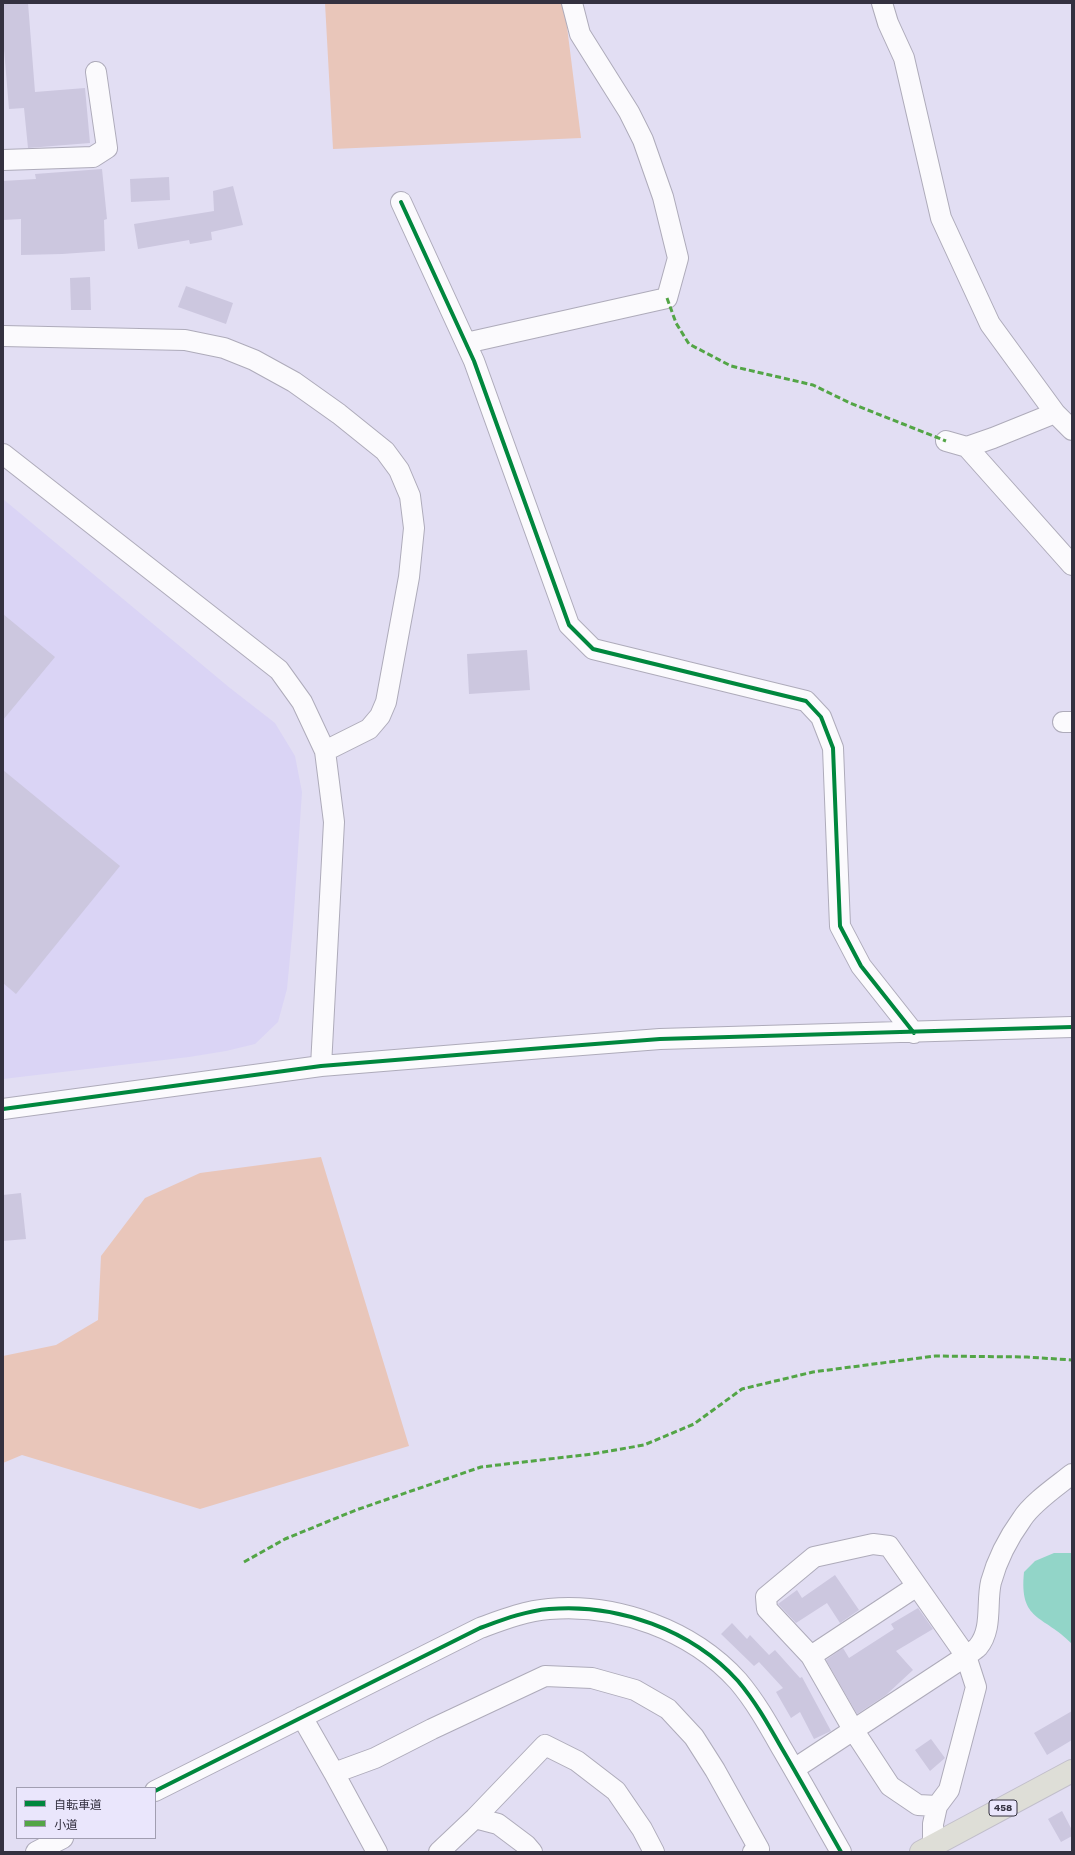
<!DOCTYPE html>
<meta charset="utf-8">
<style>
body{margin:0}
#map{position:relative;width:1075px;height:1855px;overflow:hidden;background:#e2def3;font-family:"Work Sans","Noto Sans JP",sans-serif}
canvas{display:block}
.frame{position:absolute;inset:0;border:4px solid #343140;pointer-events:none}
.legend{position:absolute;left:16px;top:1787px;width:140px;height:52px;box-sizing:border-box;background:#eae6fc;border:1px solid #a19eb1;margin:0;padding:5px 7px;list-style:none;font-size:12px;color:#343140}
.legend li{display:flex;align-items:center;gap:8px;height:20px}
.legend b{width:20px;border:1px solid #a19eb1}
</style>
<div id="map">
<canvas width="1075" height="1855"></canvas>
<div class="frame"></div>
<ul class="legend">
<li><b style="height:5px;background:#00873e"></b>自転車道</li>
<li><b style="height:5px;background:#53a546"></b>小道</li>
</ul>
</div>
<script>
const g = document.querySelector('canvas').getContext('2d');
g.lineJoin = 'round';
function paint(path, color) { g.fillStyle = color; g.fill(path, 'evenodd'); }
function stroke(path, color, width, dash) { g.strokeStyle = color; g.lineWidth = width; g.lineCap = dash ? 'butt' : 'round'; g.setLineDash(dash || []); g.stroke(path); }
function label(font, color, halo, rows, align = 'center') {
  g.font = font + ' "Work Sans",sans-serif'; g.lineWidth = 3; g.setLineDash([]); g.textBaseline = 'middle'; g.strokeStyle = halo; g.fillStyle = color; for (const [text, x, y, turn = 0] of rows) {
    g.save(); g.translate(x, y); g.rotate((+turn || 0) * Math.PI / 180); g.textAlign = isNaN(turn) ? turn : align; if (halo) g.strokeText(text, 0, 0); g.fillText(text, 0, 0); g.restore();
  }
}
paint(new Path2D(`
 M3 499 230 688 275 723 295 756 302 792 293 925 287 989 278 1022 255 1044 226 1051 189 1057 3 1079Z`), '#dad4f5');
paint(new Path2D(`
 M325 3H564L581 138 333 149Z
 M321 1157 409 1446 200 1509 22 1455 3 1463V1356L56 1345 98 1320 101 1256 145 1198 200 1173Z`), '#e9c6ba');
paint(new Path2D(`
 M1054 1553H1072V1644C1043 1614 1019 1622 1024 1572L1035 1561Z`), '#92d5c8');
paint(new Path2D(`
 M3 3H28L35 92 85 88 90 143 28 148 24 108 9 109 3 37Z
 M102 169 107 219 104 220 105 251 62 254 21 255V219L3 220V181L36 179 35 174Z
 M169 177 170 200 131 202 130 179Z
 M233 186 243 225 211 232 212 240 190 244 189 240 138 249 134 224 214 211 213 191Z
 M90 277 91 310H71L70 278Z
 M186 286 233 303 226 324 178 307Z
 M3 614 55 657 3 720Z
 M527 650 530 690 469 694 467 654Z
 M3 770 120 866 16 994 3 983Z
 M21 1193 26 1239 3 1241V1195Z
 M835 1575 859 1610 840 1623 827 1603 796 1623 778 1604 797 1590 802 1598Z
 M918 1608 933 1629 896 1651 913 1670 886 1695 857 1714 826 1660 843 1648 849 1658 894 1629 891 1624Z
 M732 1623 747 1639 750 1635 769 1655 775 1650 800 1678 802 1677 831 1731 814 1739 800 1712 791 1718 776 1692 783 1688 759 1662 754 1666 721 1634Z
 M1072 1711V1740L1047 1755 1034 1733Z
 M931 1739 945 1758 930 1771 915 1750Z
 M1062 1811 1072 1830V1836L1061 1842 1048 1819Z`), '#ccc7df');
const minor = new Path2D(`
 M882 3 888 23 904 58 941 218 990 324 1055 413 1072 430
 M3 160 93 157 107 148 96 72
 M401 202 474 361 569 625 593 649 806 701 821 717 833 748 840 926 861 966 914 1033
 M3 336 185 340 224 348 254 360 294 382 339 414 385 451 399 470 410 496 414 528 409 577 386 702 380 716 369 729 325 751
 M466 343 667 298 678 258 663 197 643 140 629 112 580 34 572 3
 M946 441 967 447 993 438 1055 413
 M967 447 1072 565
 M3 454 279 670 302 702 325 751 334 822 321 1066
 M1063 722H1072
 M3 1109 321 1066 543 1048 660 1039 1072 1027
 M811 1656 917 1586
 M302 1717 334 1773 375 1758 432 1729 545 1676 592 1678 635 1690 668 1709 694 1737 715 1770 759 1849 753 1852
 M794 1769 966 1656C970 1653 975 1650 978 1647 993 1629 986 1603 991 1582 997 1560 1009 1537 1022 1519 1032 1503 1057 1486 1072 1474
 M334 1773 377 1852
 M155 1791 480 1628C502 1620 525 1611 549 1609 617 1603 692 1630 738 1681 755 1701 768 1724 781 1747 801 1781 821 1817 841 1852
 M475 1818 498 1824 526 1845 532 1852
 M933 1845V1824L937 1806 949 1790 976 1687 966 1656 889 1546 873 1544 814 1557 766 1597 767 1609 811 1656 854 1731 890 1786 918 1805 937 1806
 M36 1852 63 1838
 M439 1852 475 1818 545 1745 577 1761 616 1791 642 1829 654 1852`);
const highway = new Path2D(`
 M921 1852 1072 1771`);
stroke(minor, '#aeabba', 22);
stroke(highway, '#c1beca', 24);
stroke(minor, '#fbfafd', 20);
stroke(highway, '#deded7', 22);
stroke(new Path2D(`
 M667 298 676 323 689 344 731 366 813 385 850 403 946 441
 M244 1562 285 1539 356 1510 481 1467 592 1454 644 1445 694 1424 742 1389 813 1372 935 1356 1027 1357 1072 1360`), '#53a546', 3, [6, 3]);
stroke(new Path2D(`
 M401 202 474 361 569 625 593 649 806 701 821 717 833 748 840 926 861 966 914 1033
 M3 1109 321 1066 543 1048 660 1039 1072 1027
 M155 1791 480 1628C502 1620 525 1611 549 1609 617 1603 692 1630 738 1681 755 1701 768 1724 781 1747 801 1781 821 1817 841 1852`), '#00873e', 4);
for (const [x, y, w] of [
 [1003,1808,28]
]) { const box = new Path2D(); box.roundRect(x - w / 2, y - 8, w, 16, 3); g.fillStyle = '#eae6fc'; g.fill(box); stroke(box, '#343140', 1); }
label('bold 10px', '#343140', null, [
 ["458",1003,1808]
]);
</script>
